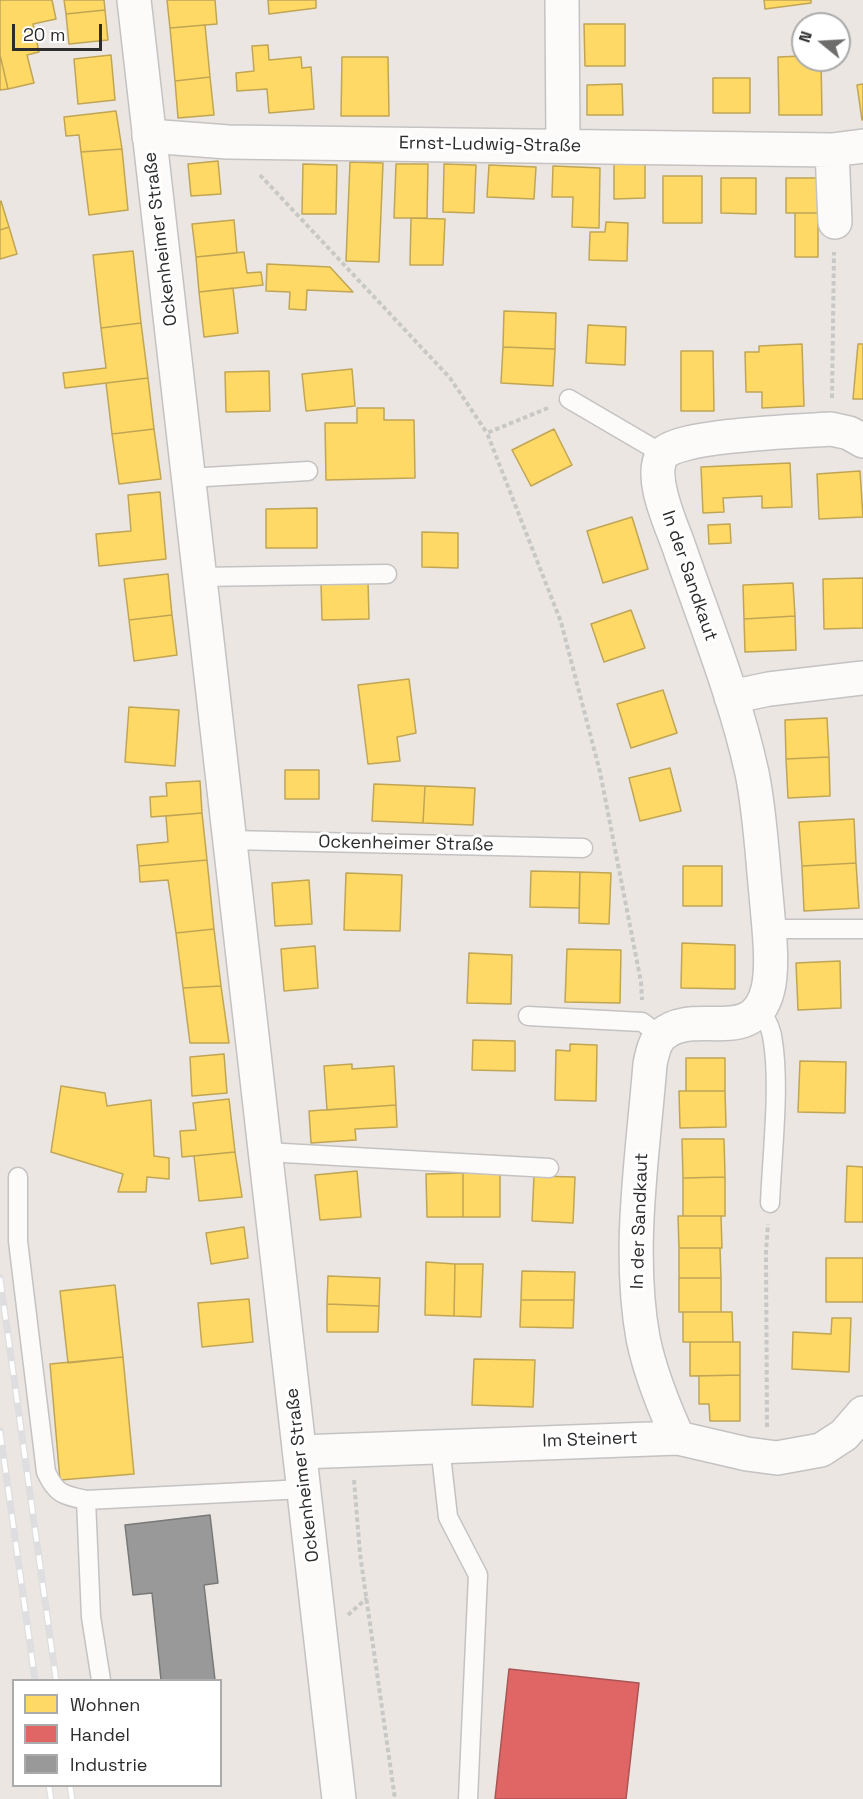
<!DOCTYPE html>
<meta charset="utf-8">
<style>
body{margin:0}
#map{position:relative;width:863px;height:1799px;overflow:hidden;background:#ebe6e1;font-family:"Space Grotesk",sans-serif}
canvas{display:block}
.legend{position:absolute;left:12px;top:1679px;width:210px;height:108px;box-sizing:border-box;background:#fff;border:2px solid #ababab;margin:0;padding:8px 10px;list-style:none;font-size:18px;color:#2c2c2c}
.legend li{display:flex;align-items:center;gap:12px;height:30px}
.legend b{width:30px;border:2px solid #ababab}
.north{position:absolute;left:791px;top:12px;width:60px;height:60px;box-sizing:border-box;background:#fff;border:2px solid #ababab;border-radius:50%;rotate:288deg;font-size:16px;font-weight:700;line-height:24px;text-align:center;color:#2c2c2c}
.north::after{content:'';display:block;margin:auto;width:21px;height:27px;background:#6f6d6b;clip-path:polygon(50% 0,100% 100%,50% 72%,0 100%)}
.scale{position:absolute;left:12px;top:24px;width:90px;height:27px;box-sizing:border-box;border:3px solid #2c2c2c;border-top:0;padding-left:8px;font-size:18px;line-height:21px;white-space:nowrap;color:#2c2c2c;-webkit-text-stroke:4px #fff;paint-order:stroke}
</style>
<div id="map">
<canvas width="863" height="1799"></canvas>
<ul class="legend">
<li><b style="height:16px;background:#ffd966"></b>Wohnen</li>
<li><b style="height:16px;background:#e06666"></b>Handel</li>
<li><b style="height:16px;background:#999"></b>Industrie</li>
</ul>
<div class="north">N</div>
<div class="scale">20 m</div>
</div>
<script>
const g = document.querySelector('canvas').getContext('2d');
g.lineJoin = 'round';
function paint(path, color) { g.fillStyle = color; g.fill(path, 'evenodd'); }
function stroke(path, color, width, dash) { g.strokeStyle = color; g.lineWidth = width; g.lineCap = dash ? 'butt' : 'round'; g.setLineDash(dash || []); g.stroke(path); }
function label(font, color, halo, rows, align = 'center') {
  g.font = font + ' "Space Grotesk",sans-serif'; g.lineWidth = 6; g.setLineDash([]); g.textBaseline = 'middle'; g.strokeStyle = halo; g.fillStyle = color; for (const [text, x, y, turn = 0] of rows) {
    g.save(); g.translate(x, y); g.rotate((+turn || 0) * Math.PI / 180); g.textAlign = isNaN(turn) ? turn : align; if (halo) g.strokeText(text, 0, 0); g.fillText(text, 0, 0); g.restore();
  }
}
const homes = new Path2D(`
 M0 0H52L56 19 33 24 39 52 27 55 34 83 8 89 0 55Z
 M64 0H104L105 10 66 14Z
 M167 0H215L217 24 170 28Z
 M268 0H316V8L269 14Z
 M764 0H811V3L765 9Z
 M105 10 108 40 69 44 66 14Z
 M584 24H625V66H585Z
 M205 25 210 77 175 81 170 28Z
 M268 45 269 60 301 57 302 68 311 67 314 109 269 113 267 89 237 91 236 73 254 71 252 46Z
 M0 55 8 89 0 90Z
 M111 55 115 100 78 104 74 59Z
 M803 56V60H821L822 115H779L778 57Z
 M342 57H388L389 116H341Z
 M210 77 214 115 178 118 175 81Z
 M713 78H750V113H713Z
 M622 84 623 115H587V85Z
 M863 84V120H862L857 85Z
 M116 111 122 149 81 152 79 135 66 136 64 117Z
 M122 149 128 210 89 215 81 152Z
 M218 161 221 194 191 196 188 164Z
 M350 162 383 163 379 262 346 261Z
 M303 164 337 165 336 214H302Z
 M396 164H428L427 218H394Z
 M444 164 476 165 474 213 443 212Z
 M614 164H645V198L614 199Z
 M489 165 536 167 534 199 487 197Z
 M553 166 600 168 599 228 572 227 573 197H552Z
 M663 176H702V223H663Z
 M721 178H756V214L721 213Z
 M786 178H819L818 213H786Z
 M1 201 9 227 0 230V202Z
 M795 213H818V257H795Z
 M411 218 445 219 443 265H410Z
 M234 220 237 253 196 257 192 224Z
 M606 222 628 223 627 261 589 260 590 232H605Z
 M9 227 17 254 0 259V230Z
 M133 251 141 323 101 328 93 255Z
 M244 252 247 273 261 272 263 285 199 292 196 257Z
 M267 264 330 267 353 292 307 290 306 310 289 309 290 292 266 291Z
 M233 288 238 333 204 337 199 292Z
 M504 311 556 313 555 349 503 347Z
 M141 323 148 378 65 388 63 373 106 368 101 328Z
 M588 325 626 327 625 365 586 363Z
 M802 344 804 406 762 408V392H746L745 352H759V346Z
 M858 344H863V399H853Z
 M503 347 555 349 553 386 501 383Z
 M681 351H713L714 411H681Z
 M352 369 355 406 306 411 302 374Z
 M269 371 270 411 226 412 225 372Z
 M148 378 154 429 112 434 106 383Z
 M357 408H384V420H414L415 478 326 480 325 423H357Z
 M154 429 161 479 119 484 112 434Z
 M554 429 572 465 531 486 512 450Z
 M790 463 792 507 762 508V496L723 498 724 512 703 513 701 467Z
 M860 471 863 517 819 519 817 474Z
 M160 492 166 559 99 566 96 534 131 531 128 495Z
 M317 508V548H266V509Z
 M632 517 648 569 603 583 587 531Z
 M730 524 731 543 709 544 708 525Z
 M422 532 458 533V568L422 567Z
 M168 574 172 615 129 620 124 579Z
 M863 578V628L824 629 823 579Z
 M368 581 369 619 322 620 321 582Z
 M793 583 795 616 744 619 743 585Z
 M631 610 645 648 604 662 591 624Z
 M172 615 177 655 134 661 129 620Z
 M795 616 796 650 745 652 744 619Z
 M409 679 416 733 397 737 400 761 368 764 358 685Z
 M663 690 677 733 631 748 617 704Z
 M129 707 179 710 175 766 125 762Z
 M827 718 829 757 786 759 785 720Z
 M829 757 830 796 788 798 786 759Z
 M670 768 681 811 640 821 629 778Z
 M285 770H319V799H285Z
 M200 781 202 813 151 817 150 797 167 796 166 783Z
 M374 784 425 786 423 823 372 821Z
 M425 786 475 788 473 825 423 823Z
 M202 813 207 860 139 866 137 845 168 842 166 816Z
 M854 819 856 863 802 866 799 822Z
 M207 860 214 929 176 933 168 880 140 882 139 866Z
 M856 863 859 908 804 911 802 866Z
 M683 866H722V906H683Z
 M531 871 580 872 579 908 530 907Z
 M580 872 611 873 609 924 579 923Z
 M346 873 402 875 400 931 344 930Z
 M309 880 312 924 275 926 272 883Z
 M214 929 221 986 183 988 176 933Z
 M682 943 735 945V989L681 988Z
 M315 946 318 988 284 991 281 949Z
 M567 949 621 950 620 1003 565 1002Z
 M469 953 512 955 511 1004 467 1003Z
 M840 961 841 1008 798 1010 796 963Z
 M221 986 229 1043H190L183 988Z
 M473 1040 515 1041V1071L472 1070Z
 M570 1044 597 1045 596 1101 555 1100 556 1050 570 1051Z
 M224 1054 227 1093 192 1096 190 1057Z
 M686 1058H725V1091H686Z
 M800 1061 846 1062 845 1113 798 1112Z
 M352 1064V1069L394 1066 396 1105 327 1110 324 1066Z
 M61 1086 105 1093 107 1106 151 1100 154 1156 169 1158V1179L147 1177 146 1192H118L123 1174 51 1152Z
 M679 1091H725L726 1127 680 1128Z
 M229 1099 235 1152 182 1157 180 1131 196 1130 193 1103Z
 M396 1105 397 1127 355 1129 356 1140 311 1143 309 1111Z
 M682 1139H724L725 1177 683 1178Z
 M235 1152 242 1197 199 1201 194 1156Z
 M847 1166 863 1167V1222H845Z
 M357 1171 361 1217 320 1220 315 1175Z
 M463 1173H500V1217H463Z
 M463 1173V1217H427L426 1174Z
 M534 1176 575 1177 573 1223 532 1221Z
 M725 1177V1216H683V1178Z
 M678 1216H721L722 1248H679Z
 M244 1227 248 1258 211 1264 206 1233Z
 M679 1248H720L721 1278H679Z
 M826 1258H863V1302H826Z
 M426 1262 455 1264 454 1316 425 1315Z
 M455 1264H483L481 1317 454 1316Z
 M522 1271 575 1272 574 1300H521Z
 M328 1276 380 1278 379 1306 327 1304Z
 M679 1278H721V1312H679Z
 M115 1285 123 1357 68 1363 60 1291Z
 M249 1299 253 1342 202 1347 198 1303Z
 M521 1300H574L573 1328 520 1327Z
 M327 1304 379 1306 378 1332H327Z
 M683 1312H732L733 1342H683Z
 M832 1318H851L849 1372 792 1369 793 1332 831 1334Z
 M690 1342H740V1375L690 1376Z
 M123 1357 134 1474 60 1480 50 1364Z
 M474 1359 535 1360 533 1407 472 1405Z
 M740 1375V1421H710L709 1404H699V1376Z`);
paint(homes, '#ffd966');
stroke(homes, '#c0a555', 1.5);
const shops = new Path2D(`
 M509 1669 639 1683 626 1799H495Z`);
paint(shops, '#e06666');
stroke(shops, '#a55', 1.5);
const industry = new Path2D(`
 M210 1515 218 1583 204 1585 215 1680H161L152 1593 133 1595 125 1525Z`);
paint(industry, '#999');
stroke(industry, '#787878', 1.5);
const lane = new Path2D(`
 M569 399 663 454
 M188 478 308 471
 M200 577 387 574
 M230 840 583 848
 M768 929H863
 M759 1008C766 1018 772 1029 773 1042 780 1088 772 1154 770 1203
 M528 1016 642 1022 661 1036
 M266 1152 549 1168
 M18 1177V1241L46 1472C56 1494 63 1495 86 1500
 M440 1446 448 1517 478 1575 468 1799
 M101 1680 91 1617 86 1500 304 1489`);
const street = new Path2D(`
 M562 0 563 146
 M149 136 228 142 832 150 863 146
 M832 150 835 222
 M731 697 769 689 863 678
 M678 1438C663 1405 650 1373 643 1338 627 1249 643 1154 650 1064 652 1055 654 1042 662 1035 694 1006 754 1049 768 989 774 963 768 921 766 894 762 854 760 812 752 773 735 695 704 620 678 544 670 522 648 475 663 454 677 435 802 431 831 429L849 433 863 441
 M300 1452 678 1438 747 1454 777 1458 821 1450 844 1435 863 1413`);
const secondary = new Path2D(`
 M134 0 339 1799`);
stroke(lane, '#c4c2c3', 21);
stroke(street, '#c4c2c3', 36);
stroke(secondary, '#c4c2c3', 36);
stroke(new Path2D(`
 M260 175 450 378 487 433
 M832 398 834 252
 M548 408 487 433 561 622 600 772 641 982 642 1000
 M767 1427 766 1251 768 1224
 M354 1480 360 1554 395 1799
 M348 1615 367 1598`), '#c8c8c7', 4, [4.5, 3]);
stroke(lane, '#fcfbfa', 18);
stroke(street, '#fcfbfa', 33);
stroke(secondary, '#fcfbfa', 33);
const rail = new Path2D(`
 M0 1278 56 1680
 M0 1431 35 1680
 M49 1786 51 1799
 M70 1786 72 1799`);
stroke(rail, '#dedee0', 7);
stroke(rail, '#fff', 4.5, [14]);
label('18px', '#2c2c2c', '#fff', [
 ["Ernst-Ludwig-Straße",490,145,1],
 ["Ockenheimer Straße",161,239,-97],
 ["In der Sandkaut",689,576,71],
 ["Ockenheimer Straße",406,844,1],
 ["In der Sandkaut",640,1221,-88],
 ["Im Steinert",590,1440,-2],
 ["Ockenheimer Straße",303,1475,-97]
]);
</script>
